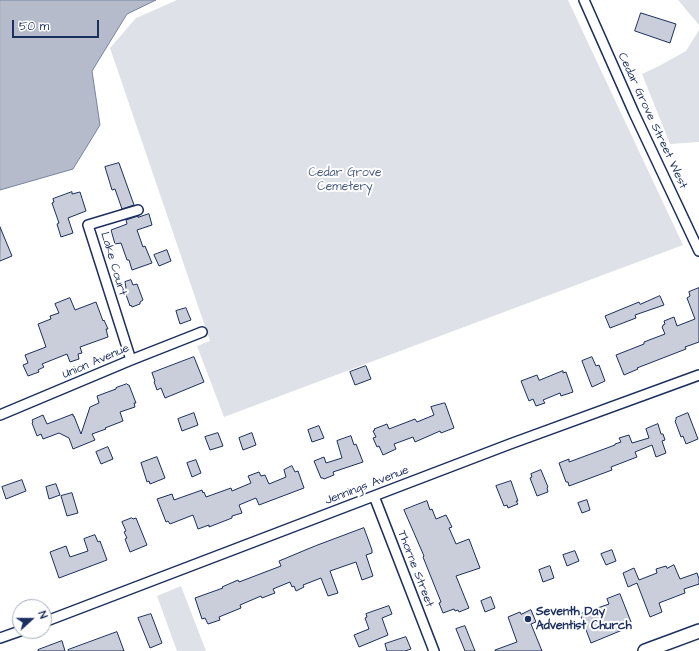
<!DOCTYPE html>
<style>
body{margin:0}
#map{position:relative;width:699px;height:651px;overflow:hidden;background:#fff;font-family:"Architects Daughter",sans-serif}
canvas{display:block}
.north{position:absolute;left:12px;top:599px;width:40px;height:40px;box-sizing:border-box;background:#fff;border:1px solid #a4acbf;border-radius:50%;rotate:69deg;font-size:11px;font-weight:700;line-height:16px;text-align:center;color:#1b2f5e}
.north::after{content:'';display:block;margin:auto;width:14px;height:18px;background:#1b2f5e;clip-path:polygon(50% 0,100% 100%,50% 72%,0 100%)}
.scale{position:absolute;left:12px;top:20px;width:87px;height:18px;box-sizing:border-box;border:2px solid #1b2f5e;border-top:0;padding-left:5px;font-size:12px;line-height:14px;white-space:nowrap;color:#1b2f5e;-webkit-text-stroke:3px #fff;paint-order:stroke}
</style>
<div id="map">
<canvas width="699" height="651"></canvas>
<div class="north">N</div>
<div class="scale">50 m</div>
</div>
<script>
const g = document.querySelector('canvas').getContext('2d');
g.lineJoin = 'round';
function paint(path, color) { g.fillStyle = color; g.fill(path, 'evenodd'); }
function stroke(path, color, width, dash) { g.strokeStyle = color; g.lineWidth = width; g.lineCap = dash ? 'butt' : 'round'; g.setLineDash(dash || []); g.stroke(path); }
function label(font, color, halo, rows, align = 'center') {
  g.font = font + ' "Architects Daughter",sans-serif'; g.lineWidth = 4; g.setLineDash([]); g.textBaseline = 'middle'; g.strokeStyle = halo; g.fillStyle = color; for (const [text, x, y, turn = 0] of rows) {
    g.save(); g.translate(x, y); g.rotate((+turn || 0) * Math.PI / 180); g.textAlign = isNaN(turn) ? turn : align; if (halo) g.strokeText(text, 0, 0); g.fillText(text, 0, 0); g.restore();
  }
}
paint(new Path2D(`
 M177 0H568L683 245 224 417 197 346 210 341 110 48 136 18Z
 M678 0H699V25Z
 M699 30V142L670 144 642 74 659 66 686 51Z
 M181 586 206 651H177L157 596Z`), '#dee1e7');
const water = new Path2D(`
 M0 0H156L127 14 92 71 100 125 73 169 0 190Z`);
paint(water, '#b5bbca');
stroke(water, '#77839f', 1);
const building = new Path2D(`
 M641 13 676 24 670 43 635 31Z
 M119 163 134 205 122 209 115 189 112 190 105 167Z
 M72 192V194L80 192 86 211 68 218 73 233 61 237 57 224 59 223 52 203 54 202 53 199Z
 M149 214 152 225 137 230 143 247 145 246 152 263 132 270 129 260H127L121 243 115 244 111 230 127 224 126 220 138 216V217Z
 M0 227 12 256 0 261Z
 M167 250 171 261 159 266 154 255Z
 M131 280 133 285 137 284 143 300 140 302V304L132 307 131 305 130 306 124 289 126 288 125 282Z
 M699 288V342L685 347 686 349 637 368 638 369 624 375 616 355 644 344V342L665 334 662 327 663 326V325L665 324 664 321 674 317 677 326 695 319 687 298 690 296 689 292Z
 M660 296 664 305 635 315 636 318 610 328 605 316 639 302 640 304Z
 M70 298 75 310 96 302 103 321 104 320 108 329H106L108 337 80 347 82 353 78 354 79 359 70 362 67 354 42 364 44 367 38 370 39 372 28 376 23 365 28 363 25 355 46 347 38 324 51 319 50 316 59 313 55 304Z
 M186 308 191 320 180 324 176 311Z
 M194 357 204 382 165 398 161 388 157 390 154 382 155 381 152 373Z
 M592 357 596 366 599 365 605 381 592 387 582 361Z
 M366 366 371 379 355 385 350 372Z
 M563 371V373L566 372 573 392 561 396 560 393 543 400 545 403 536 406 533 399 529 401 521 381 537 375 539 380Z
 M127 384 128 385H129L136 403H134L135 407 120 412 123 421 105 428 106 429 92 434 95 440 73 449 69 438 59 433 43 439 41 434 37 436 32 423 33 422 32 420 43 415 47 424 73 414V416H74L81 434 90 407 99 403 97 396 116 389V388Z
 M444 403H445L454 428 441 433 440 431 415 442 413 437 394 444 396 449 383 455 379 446 377 447 373 438 376 437 373 431 375 430 374 429 387 424 389 429 415 419 417 422 434 415 431 407Z
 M194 413 198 425 182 431 178 419Z
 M688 413 698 439 686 444 683 436 681 437 675 421 676 420V418Z
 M658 424 661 434H663L665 440 662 441 666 453 656 457 652 445 635 452 637 457 611 467 612 470 569 486 568 482H566L559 463 569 459V462L615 445V444L621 442 619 438 629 435 632 443 649 438 646 429Z
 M319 426 324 438 312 442 308 430Z
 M218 433 223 446 210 450 205 437Z
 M252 433 256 445 243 450 239 438Z
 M351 436 354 445 356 444 363 462 333 472 334 475 324 479 323 478H321L314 461 324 457 326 463 342 458 337 441Z
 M108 447 113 459 101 464 96 452Z
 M157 457 165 478 150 484 149 481 147 482 141 463Z
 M196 460 201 473 192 477 187 463Z
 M292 466 295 472 298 471 304 488 259 505 256 498 239 505 242 513 232 516V518L209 527V525L198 529 193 515 170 524 168 521 166 522 157 499 172 494 174 500 202 490 203 493 204 492 206 497 231 488 232 491 251 483 248 476 259 472 261 476 265 475 269 484 286 477 284 470Z
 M541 470 548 487 547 488 548 492 537 496 530 478 532 477 531 474Z
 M22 480 26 491 6 499 2 487Z
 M511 481 518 501H516L518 504 508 508 507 505 504 506 496 486Z
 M56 484 60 495 49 499 46 487Z
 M72 493 78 513 67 516 61 496Z
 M587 500 590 510 582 513 578 503Z
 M427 501 430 510 432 509 436 519 446 515 452 527 449 528 456 544 469 539 480 568 456 576 469 608 459 612 458 610 455 611 454 609 443 613 439 603 441 602 423 557 424 556 404 510Z
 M132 518 133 519 136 518 147 545 130 552 125 539 127 538 124 532 126 531 122 522Z
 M364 528 372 550V553L366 555 373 576 362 580 356 562 330 571 338 593 328 596 321 578 303 585 304 587 296 591 294 586 292 587 290 582 273 589 275 593 262 598 261 596 240 605 241 608 219 617 220 620 208 624 205 618 202 619 195 598 223 588 222 587 238 580 239 582 281 566 279 561 315 546Z
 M95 535 98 542 100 541 107 560 59 578 50 552 66 546 70 557 88 551 84 539Z
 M612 550 616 561 606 565 601 554Z
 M575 551 579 561 567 566 563 555Z
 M674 565 680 579 697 573 699 579V584L684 589 685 593 659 603 662 612 650 617 637 583 628 587 623 573 634 568 639 580 657 573 656 569 666 566 667 568Z
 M550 566 554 578 543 582 539 570Z
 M620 594 631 622H630L632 626 591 643 580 614 589 610V611L609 604 607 599Z
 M491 597 495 608 485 612 481 601Z
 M389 606 392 614 382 618 388 635 359 647 354 635 369 629 365 618 367 617 366 614Z
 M531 610 536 622 531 624 542 651H495V650L517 642 508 617 520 612 521 614Z
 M151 614 162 643 150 648 138 618Z
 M465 626 475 651H465L456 629Z
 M117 632 124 651H68V650Z
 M406 637 411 649 405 651H387L385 644Z
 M62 641 65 651H38V650Z`);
paint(building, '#caceda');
stroke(building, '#1b2f5e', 1);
const street = new Path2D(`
 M584 0 634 113 699 251
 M131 360 88 225 138 210
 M0 415 131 360 202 332
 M374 496 434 651
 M44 622 510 444 699 375
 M0 638 20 631`);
const secondary = new Path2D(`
 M645 651 699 631`);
stroke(street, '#1b2f5e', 12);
stroke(secondary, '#1b2f5e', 16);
stroke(street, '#fff', 9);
stroke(secondary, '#fff', 13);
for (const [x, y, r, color] of [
 [528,619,4,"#1b2f5e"]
]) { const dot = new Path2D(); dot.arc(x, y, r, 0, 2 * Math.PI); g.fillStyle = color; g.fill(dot); stroke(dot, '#fff', 1.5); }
label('12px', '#1b2f5e', '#fff', [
 ["Cedar Grove Street West",652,121,65],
 ["Lake Court",113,264,73],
 ["Union Avenue",96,362,-23],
 ["Jennings Avenue",367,486,-21],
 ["Thorne Street",415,569,69]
]);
label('12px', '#4c5c80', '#fff', [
 ["Cedar Grove",345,173],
 ["Cemetery",345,187]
]);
label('bold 12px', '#1b2f5e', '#fff', [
 ["Seventh Day",536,612],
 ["Adventist Church",536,626]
], 'left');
</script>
